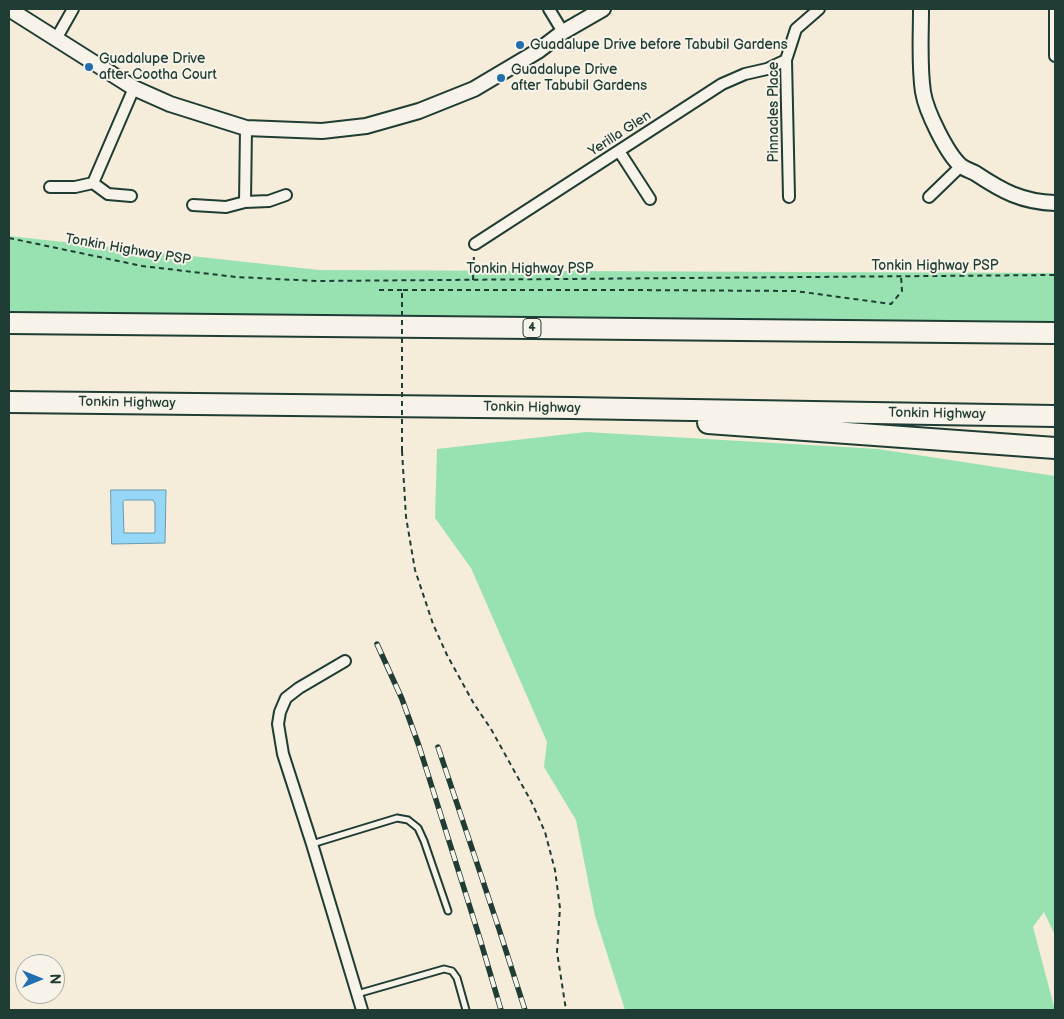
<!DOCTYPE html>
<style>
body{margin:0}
#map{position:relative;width:1064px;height:1019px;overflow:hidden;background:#f6ecda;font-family:"Balsamiq Sans",sans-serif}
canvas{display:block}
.frame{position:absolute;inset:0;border:10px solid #1f3d34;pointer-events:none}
.north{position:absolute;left:15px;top:954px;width:50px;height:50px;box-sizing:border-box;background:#f7f3e8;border:1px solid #a1aaa0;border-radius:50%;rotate:90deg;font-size:14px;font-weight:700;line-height:20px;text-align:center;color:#1f3d34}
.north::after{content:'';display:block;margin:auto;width:18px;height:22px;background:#1f6fb2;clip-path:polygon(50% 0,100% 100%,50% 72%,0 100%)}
</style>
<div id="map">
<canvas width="1064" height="1019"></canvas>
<div class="frame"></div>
<div class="north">N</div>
</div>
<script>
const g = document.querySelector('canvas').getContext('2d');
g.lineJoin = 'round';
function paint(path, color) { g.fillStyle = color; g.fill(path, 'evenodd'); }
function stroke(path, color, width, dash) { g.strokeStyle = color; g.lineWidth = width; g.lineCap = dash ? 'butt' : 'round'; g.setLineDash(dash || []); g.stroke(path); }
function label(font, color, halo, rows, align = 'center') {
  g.font = font + ' "Balsamiq Sans",sans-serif'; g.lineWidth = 4; g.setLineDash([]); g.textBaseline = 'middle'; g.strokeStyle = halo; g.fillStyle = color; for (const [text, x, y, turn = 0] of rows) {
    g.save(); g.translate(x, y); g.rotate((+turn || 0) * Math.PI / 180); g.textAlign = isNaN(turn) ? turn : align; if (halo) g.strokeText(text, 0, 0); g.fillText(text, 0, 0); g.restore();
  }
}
paint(new Path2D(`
 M9 236 319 270 1055 273V321L9 319Z
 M586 432 878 449 1055 476V935L1044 912 1033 927 1055 1010H625L595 916 576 820 544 767 547 742 471 568 435 518 437 449Z`), '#98e2b1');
const water = new Path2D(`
 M111 490H166L165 543 112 544ZM125 500H153L155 504V533H124L123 502Z`);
paint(water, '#96d7f8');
stroke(water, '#69a', 1);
const service = new Path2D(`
 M312 844 397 818 408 820 418 828 424 841 448 911
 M357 994 444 969 452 971 457 978 466 1010`);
const minor = new Path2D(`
 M549 9 563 32
 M1055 9V56
 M56 39 73 9
 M619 151 650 199
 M93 183 134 88
 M50 187H75L93 183 108 194 131 196
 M789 197 786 60 796 29 819 9
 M929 197 961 166
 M245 202 246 128
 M193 205 226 207 245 202 269 201 286 195
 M475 244 722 84 745 74 767 69 786 60
 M345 661 299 688 286 698 280 712 278 724 283 754 312 844 362 1010`);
const tertiary = new Path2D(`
 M9 9 134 88 170 104 246 128 322 131 366 126 419 111 474 89 538 51 563 32 603 9
 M921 9C921 36 919 65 923 92 926 111 947 154 961 166 965 169 971 171 975 173 1002 191 1022 202 1055 203`);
const motorway = new Path2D(`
 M9 323 1055 333
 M9 402 571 408 1055 416
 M708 423 1055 448`);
stroke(service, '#1f3d34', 9);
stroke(minor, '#1f3d34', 14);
stroke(tertiary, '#1f3d34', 18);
stroke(motorway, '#1f3d34', 24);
stroke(new Path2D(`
 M9 238 142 266 236 277 317 281 1055 275
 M473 280 474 255
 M379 290H402
 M629 290 795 291 891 304 902 291 901 276
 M402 451 406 517 415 570 433 624 447 655 474 704 491 729 532 803 545 832 555 870 560 908 557 952 566 1010`), '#1f3d34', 2, [5, 4]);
stroke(service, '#f7f3e8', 5);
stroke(minor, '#f7f3e8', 10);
stroke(tertiary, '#f7f3e8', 14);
stroke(motorway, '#f7f3e8', 20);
const rail = new Path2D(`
 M377 644 402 699 419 746 480 939 501 1010
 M438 747 499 929 525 1010`);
stroke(rail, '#1f3d34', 5.5);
stroke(rail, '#f7f3e8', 4, [11]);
stroke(new Path2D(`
 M402 451V290H629`), '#1f3d34', 2, [5, 4]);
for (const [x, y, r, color] of [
 [520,45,5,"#1f6fb2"],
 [89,67,5,"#1f6fb2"],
 [501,78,5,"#1f6fb2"]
]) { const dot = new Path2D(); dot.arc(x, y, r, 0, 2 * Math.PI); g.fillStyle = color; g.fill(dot); stroke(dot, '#f7f3e8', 2); }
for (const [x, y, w] of [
 [532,328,18]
]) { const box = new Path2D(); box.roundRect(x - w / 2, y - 9.5, w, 19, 4); g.fillStyle = '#f7f3e8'; g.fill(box); stroke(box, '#1f3d34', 1); }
label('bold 12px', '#1f3d34', null, [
 ["4",532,328]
]);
label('14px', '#1f3d34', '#f7f3e8', [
 ["Guadalupe Drive before Tabubil Gardens",530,45],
 ["Guadalupe Drive",99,59],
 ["after Cootha Court",99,75],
 ["Guadalupe Drive",511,70],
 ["after Tabubil Gardens",511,86]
], 'left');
label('14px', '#1f3d34', '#f7f3e8', [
 ["Pinnacles Place",774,112,-90],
 ["Yerilla Glen",620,134,-33],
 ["Tonkin Highway PSP",128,250,10],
 ["Tonkin Highway PSP",935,266],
 ["Tonkin Highway PSP",530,269],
 ["Tonkin Highway",127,403,1],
 ["Tonkin Highway",532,408,1],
 ["Tonkin Highway",937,414,1]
]);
</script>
